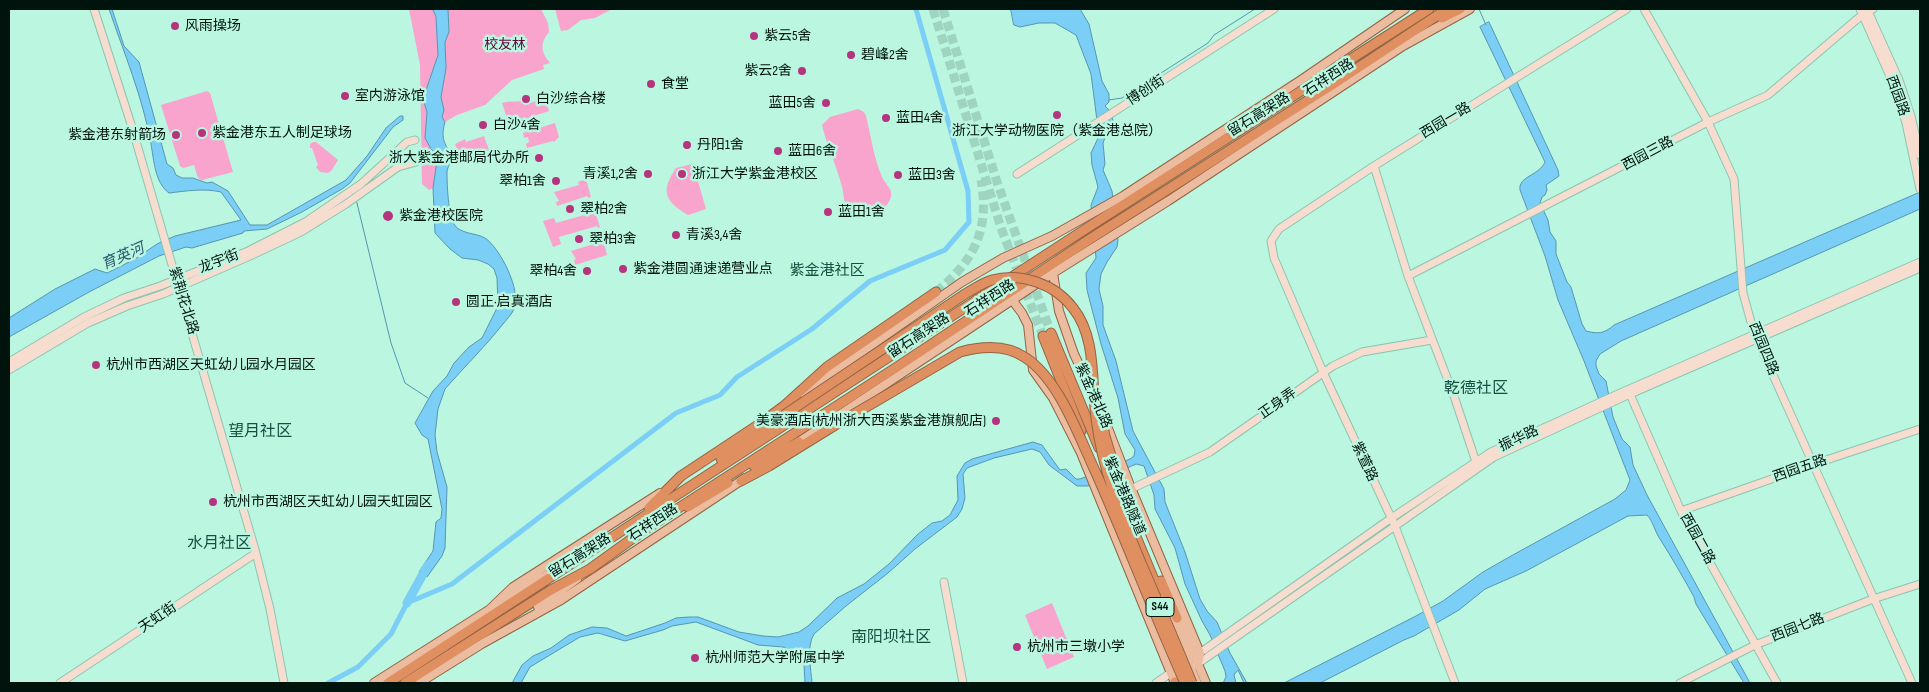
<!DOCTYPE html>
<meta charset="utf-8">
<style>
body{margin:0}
#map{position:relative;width:1929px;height:692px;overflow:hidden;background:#baf6e0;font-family:"Sofia Sans Condensed",sans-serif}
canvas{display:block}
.frame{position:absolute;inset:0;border:10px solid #00130d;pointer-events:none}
</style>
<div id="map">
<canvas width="1929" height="692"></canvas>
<div class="frame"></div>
</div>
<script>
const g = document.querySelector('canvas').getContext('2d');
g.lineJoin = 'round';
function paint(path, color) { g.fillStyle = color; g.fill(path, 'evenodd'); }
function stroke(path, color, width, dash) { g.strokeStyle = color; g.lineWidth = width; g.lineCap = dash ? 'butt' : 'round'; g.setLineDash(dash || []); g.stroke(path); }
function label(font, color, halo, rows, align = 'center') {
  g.font = font + ' "Sofia Sans Condensed","Noto Sans SC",sans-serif'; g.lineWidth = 5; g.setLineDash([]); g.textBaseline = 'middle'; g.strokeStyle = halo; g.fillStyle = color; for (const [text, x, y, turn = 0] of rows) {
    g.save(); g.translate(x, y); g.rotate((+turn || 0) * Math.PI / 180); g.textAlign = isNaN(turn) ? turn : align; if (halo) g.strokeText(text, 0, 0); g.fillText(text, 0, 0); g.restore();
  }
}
paint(new Path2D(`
 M409 9H433L436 17 438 55 423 99 427 112 425 138 431 149 435 153 437 160 433 188 429 190 422 184 420 65Z
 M448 9H541L548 23 549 32C540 43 540 51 550 63L543 65 544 69 512 80 485 105 457 115 445 122 442 117 443 110 441 97 446 68 445 42 449 32Z
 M555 9H612L595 18 581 20 568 30 561 31Z
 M207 91 210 93 233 172 202 180 198 178 194 165 183 168 180 166 161 105Z
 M545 98 549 111 509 124 502 103C511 100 516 103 526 100L527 104Z
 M858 109 864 112 866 116C871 136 874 160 883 179 885 183 890 187 891 192 894 211 858 223 848 208 843 202 844 194 842 187 837 166 826 144 822 125L830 117Z
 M555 123 559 137 554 142 553 141 527 148 526 144 529 142 528 137 524 138 523 133Z
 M484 136 489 150 459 159 455 144 465 139 466 142Z
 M313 142H316L338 160 332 170 328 173 320 172 316 167 318 165 312 148H310V144Z
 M693 164 706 209 688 215C665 201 660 192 676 168Z
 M586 179 591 197 588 198 587 196 557 206 556 202 559 201 554 192 579 185 578 182Z
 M594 208 600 227 598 228 597 226 559 237 561 244 553 247 543 221 554 218 556 223 588 214 587 210Z
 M603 238 607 255 575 265 574 260 576 259 571 251 597 243 596 240Z
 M1052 603 1074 657 1047 669 1025 615Z`), '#f9a4cc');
const water = new Path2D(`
 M109 9H112L124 46 139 62 167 164 173 168 176 175 182 178H193L207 183 212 182 228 191 250 225H267L346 180 367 156 386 128 400 116H403V120L393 127 350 183 342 189 302 212 267 229 244 231 243 233 192 248 186 247 159 256 89 292 9 337V318L55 289 95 269 107 273 135 259 157 244 175 236 241 220 221 192C203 188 187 191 169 193 155 183 154 161 151 144 143 98 124 53 109 9Z
 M433 9H448L449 32 445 42 446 68 441 97 444 110 442 117 445 122C438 145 452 147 450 161 450 165 447 168 447 172 447 185 448 213 454 224 459 234 477 233 485 238 500 248 522 291 514 309 512 314 507 319 503 324 485 347 464 367 445 389L438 409 435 435 437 452 447 487 445 548 442 556 427 577 419 572 433 551 436 522 441 518 442 509 428 439 422 435 415 423 433 391 447 376 454 363 469 347 482 338 498 306 497 278 494 269 488 264 478 260 462 258 450 249 435 233 433 188 437 160 435 153 431 149 425 138 427 112 423 99 438 55 436 17Z
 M1011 9H1080L1089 24 1102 81 1109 94V102L1105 106 1110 111 1115 127 1106 135 1103 143 1105 164 1103 170 1112 191 1118 241 1117 247 1107 262 1101 274 1099 289 1103 306V325L1116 361 1133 431 1164 489 1165 502 1185 552 1200 599 1207 611 1217 622 1230 653 1247 683H1244L1238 670 1234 675 1236 683H1223L1226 677 1225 671 1210 635 1202 621 1185 584 1175 548 1155 509 1154 495 1144 466 1136 464 1088 486H1077L1049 465 1040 452 1032 449 994 458 967 468 963 474 965 498 962 509 957 517 915 549 888 573 846 606 814 634C806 647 811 669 812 683H805L804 665 791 651 783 647 758 645 696 622 672 626 663 630 625 641 598 633 580 637 530 667 521 683H512L522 665 533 656 551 648 569 635 592 627 607 628 626 636 665 623 676 618 689 617H698L739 632 763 636 778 637 799 632 808 626 837 598 864 584 889 564 917 535 932 523 942 521 950 515 958 500 957 476 965 463 972 459 1033 442 1042 445 1060 470 1066 469 1076 479H1080L1130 459 1134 456 1135 450 1125 434 1118 398 1101 344 1087 290 1086 273 1096 258 1091 205 1098 187 1092 165 1091 153 1099 136 1091 74 1076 35 1055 23H1039L1020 27 1014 25Z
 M1489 22 1558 170 1559 176 1546 185 1547 190 1545 195 1542 197 1540 203 1548 220 1550 232 1556 241V254L1567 282 1571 287 1582 324 1586 331C1598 334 1604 334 1614 325L1920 192V209L1621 341 1600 354 1596 361V366L1599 374 1606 381 1613 417 1622 439 1630 447 1633 465 1647 495 1750 683H1744L1696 604 1694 597C1683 577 1672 558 1660 539 1655 532 1653 521 1647 515L1628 516 1526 571 1485 589 1459 610 1414 636 1404 640 1320 683H1284L1416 616 1443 601 1483 572 1511 556 1615 499 1626 490 1630 480 1584 361 1558 300 1545 256 1520 190C1518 176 1539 176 1545 162L1480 27Z`);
paint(water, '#7bcef6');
stroke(water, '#5696b0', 1);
stroke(new Path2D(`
 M1479 9 1486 25
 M1109 100 1122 98 1208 43 1214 35 1255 9
 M356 199 391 343 405 383 428 398`), '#5696b0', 1);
stroke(new Path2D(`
 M328 683 358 667 391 634 407 603 452 584 676 413 720 395 737 377 812 329 870 281 945 250 969 222 968 191 916 9`), '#7bcef6', 5);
stroke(new Path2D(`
 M407 603 428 565`), '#7bcef6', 9);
stroke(new Path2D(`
 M933 9 1001 228 1043 336
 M943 9 997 182 1051 333
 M936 292C974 261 990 230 981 180`), '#9ed4c0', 9, [9, 4.5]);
const secondary = new Path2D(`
 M94 9 131 124 256 553 270 609 284 683
 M1644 9 1708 122 1734 179 1743 293 1754 333 1912 683
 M1860 9 1893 83 1906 123 1920 189
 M1867 9 1899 80 1911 116 1920 155
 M1374 166 1408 276 1454 396 1477 465
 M1017 174 1274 9
 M1408 276 1708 122 1768 95 1862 15 1873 9
 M9 362 84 317 124 298 160 286 246 252 307 221 361 184 407 142 415 140
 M9 370 88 323 127 306 163 294 250 256 301 232 346 204 398 167 416 162
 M1629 392 1681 511 1777 683
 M1131 489 1210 452 1333 366 1362 352 1432 340
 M1681 511 1814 464 1920 429
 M944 582 963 683
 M1197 655 1390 519 1491 452 1618 394 1920 262
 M1196 665 1494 457 1630 394 1920 268
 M60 683 256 553
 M1156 683 1182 665
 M1455 683 1395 526 1323 372 1274 258 1271 241 1279 229 1374 166 1627 9
 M1680 683 1755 645 1873 599 1920 584`);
const primary = new Path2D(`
 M1053 273 1059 311 1074 354 1093 394
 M1013 301 1022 313 1028 325 1033 370 1053 398 1081 453 1175 683
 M803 393 962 282 1003 258 1052 236 1123 196 1301 80 1405 9
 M1104 418 1131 488 1200 653 1198 664 1206 683
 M794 445 1053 273 1168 201 1403 46 1470 9
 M1159 592 1197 683
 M501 602 552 572
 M538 607 577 579
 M489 610 513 587 660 493
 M1177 618 1198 664
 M476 647 561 600 745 478
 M374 683 492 608
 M419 683 480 645`);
const highway = new Path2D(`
 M1442 18 1460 9
 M1051 333 1099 448
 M1043 336 1081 431
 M721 459 784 415
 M754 466 799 442
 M1115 469 1123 491
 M741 481 769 466 832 427
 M1115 486 1159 592
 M688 507 728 483
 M649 508 681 476 761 423 784 406 827 367 936 292
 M1161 581 1177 618
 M1175 682V683
 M388 683 1084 230 1429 9
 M405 683 551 590 590 569 640 533 897 367 1090 239 1332 85 1447 9`);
stroke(secondary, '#8bc5b0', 9);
stroke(primary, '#926443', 10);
stroke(highway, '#926443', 11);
stroke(secondary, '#f6ddcf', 7);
stroke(primary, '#ecbca0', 8);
stroke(highway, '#e08f60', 9);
const highwayBridge = new Path2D(`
 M1100 411 1105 436 1115 469
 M784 415 965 294C974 289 982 283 992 280 1021 272 1055 284 1073 308 1097 338 1091 382 1096 418 1102 470 1122 517 1142 565 1159 604 1176 644 1192 683
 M832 427 960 352C982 346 1006 344 1026 358 1060 381 1079 437 1096 473 1127 543 1154 614 1185 683`);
stroke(highwayBridge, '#926443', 11, []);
stroke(highwayBridge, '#e08f60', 9);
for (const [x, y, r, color] of [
 [175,26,5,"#b6337d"],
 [754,36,5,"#b6337d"],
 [851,55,5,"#b6337d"],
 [802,71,5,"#b6337d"],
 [651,84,5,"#b6337d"],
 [345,96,5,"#b6337d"],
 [526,99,5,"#b6337d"],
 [826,103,5,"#b6337d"],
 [1057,115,5,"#b6337d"],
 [886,118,5,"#b6337d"],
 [483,125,5,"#b6337d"],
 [202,133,5,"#b6337d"],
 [176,135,5,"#b6337d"],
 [687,145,5,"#b6337d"],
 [778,151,5,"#b6337d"],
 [539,158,5,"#b6337d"],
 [648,174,5,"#b6337d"],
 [682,174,5,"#b6337d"],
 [898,175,5,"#b6337d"],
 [556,181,5,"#b6337d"],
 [570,209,5,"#b6337d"],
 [828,212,5,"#b6337d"],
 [388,216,6,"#b6337d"],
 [676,235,5,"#b6337d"],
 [579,239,5,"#b6337d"],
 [623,269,5,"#b6337d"],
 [587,271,5,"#b6337d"],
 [456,302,5,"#b6337d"],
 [96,365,5,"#b6337d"],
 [996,421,5,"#b6337d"],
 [213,502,5,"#b6337d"],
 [1017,647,5,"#b6337d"],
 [695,658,5,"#b6337d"]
]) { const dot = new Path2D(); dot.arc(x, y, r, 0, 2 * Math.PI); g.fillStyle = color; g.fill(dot); stroke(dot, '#baf6e0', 2); }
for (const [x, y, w] of [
 [1160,607,28]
]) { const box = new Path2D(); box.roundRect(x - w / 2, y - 9.5, w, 19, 4); g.fillStyle = '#baf6e0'; g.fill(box); stroke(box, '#00130d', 1); }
label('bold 12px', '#00130d', null, [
 ["S44",1160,607]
]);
label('14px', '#00130d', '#baf6e0', [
 ["风雨操场",185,26],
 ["紫云5舍",764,36],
 ["碧峰2舍",861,55],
 ["紫云2舍",792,71,"right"],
 ["食堂",661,84],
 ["室内游泳馆",355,96],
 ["白沙综合楼",536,99],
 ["蓝田5舍",816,103,"right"],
 ["蓝田4舍",896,118],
 ["白沙4舍",493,125],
 ["浙江大学动物医院（紫金港总院）",1057,131,"center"],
 ["紫金港东五人制足球场",212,133],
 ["紫金港东射箭场",166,135,"right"],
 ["丹阳1舍",697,145],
 ["蓝田6舍",788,151],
 ["浙大紫金港邮局代办所",529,158,"right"],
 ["青溪1,2舍",638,174,"right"],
 ["浙江大学紫金港校区",692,174],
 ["蓝田3舍",908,175],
 ["翠柏1舍",546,181,"right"],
 ["翠柏2舍",580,209],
 ["蓝田1舍",838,212],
 ["紫金港校医院",399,216],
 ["青溪3,4舍",686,235],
 ["翠柏3舍",589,239],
 ["紫金港圆通速递营业点",633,269],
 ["翠柏4舍",577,271,"right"],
 ["圆正·启真酒店",466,302],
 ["杭州市西湖区天虹幼儿园水月园区",106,365],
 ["美豪酒店(杭州浙大西溪紫金港旗舰店)",986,421,"right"],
 ["杭州市西湖区天虹幼儿园天虹园区",223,502],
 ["杭州市三墩小学",1027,647],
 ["杭州师范大学附属中学",705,658]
], 'left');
label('14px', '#5c083b', '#baf6e0', [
 ["校友林",505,45]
]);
label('14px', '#00130d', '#baf6e0', [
 ["石祥西路",1329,78,-33],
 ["博创街",1146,91,-33],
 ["西园路",1897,96,70],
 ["留石高架路",1259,115,-32],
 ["西园一路",1446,121,-31],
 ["西园三路",1648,154,-28],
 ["龙宇街",219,262,-21],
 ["石祥西路",990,299,-33],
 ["紫荆花北路",183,301,73],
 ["留石高架路",919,336,-33],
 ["西园四路",1763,349,68],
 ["紫金港北路",1093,396,66],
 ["正身弄",1278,404,-35],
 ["振华路",1519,439,-25],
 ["紫萱路",1364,462,65],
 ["西园五路",1800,469,-19],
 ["紫金港路隧道",1124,496,67],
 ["石祥西路",653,523,-33],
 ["西园二路",1697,539,61],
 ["留石高架路",580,556,-32],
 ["天虹街",158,618,-34],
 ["西园七路",1798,628,-21]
]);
label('italic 15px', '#2b596f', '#baf6e0', [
 ["育英河",123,257,-24]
]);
label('15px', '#155140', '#baf6e0', [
 ["紫金港社区",827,271]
]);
label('16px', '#155140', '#baf6e0', [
 ["乾德社区",1476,389],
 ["望月社区",260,432],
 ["水月社区",219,544],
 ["南阳坝社区",891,638]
]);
</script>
